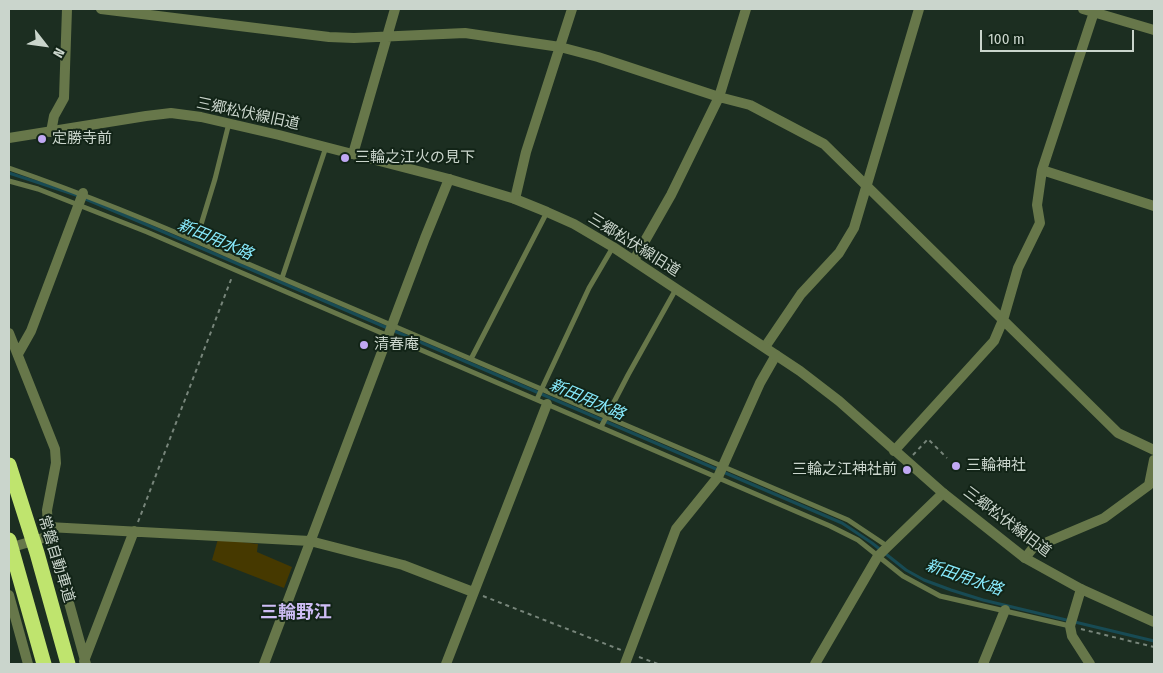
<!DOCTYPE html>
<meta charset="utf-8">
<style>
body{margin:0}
#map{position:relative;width:1163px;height:673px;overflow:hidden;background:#1c2e21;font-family:"Fira Sans Condensed",sans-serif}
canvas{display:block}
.frame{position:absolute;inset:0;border:10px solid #cad5cc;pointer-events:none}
.north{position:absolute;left:20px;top:20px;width:50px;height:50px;-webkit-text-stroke:4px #122417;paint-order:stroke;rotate:120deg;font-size:14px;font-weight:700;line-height:20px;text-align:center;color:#cad5cc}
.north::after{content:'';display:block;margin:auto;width:18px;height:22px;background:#cad5cc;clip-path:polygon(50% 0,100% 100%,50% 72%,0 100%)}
.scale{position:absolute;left:980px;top:30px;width:154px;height:22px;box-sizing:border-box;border:2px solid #cad5cc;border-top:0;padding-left:6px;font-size:15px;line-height:18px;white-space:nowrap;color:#cad5cc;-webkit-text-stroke:4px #122417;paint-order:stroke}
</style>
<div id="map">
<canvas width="1163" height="673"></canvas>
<div class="frame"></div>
<div class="north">N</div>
<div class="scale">100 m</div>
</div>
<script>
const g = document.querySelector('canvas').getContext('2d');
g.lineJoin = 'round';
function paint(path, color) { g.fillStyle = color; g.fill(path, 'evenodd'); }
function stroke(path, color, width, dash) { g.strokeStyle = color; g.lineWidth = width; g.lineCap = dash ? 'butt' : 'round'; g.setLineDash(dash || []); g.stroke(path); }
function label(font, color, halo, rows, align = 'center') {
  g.font = font + ' "Fira Sans Condensed","Noto Sans JP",sans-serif'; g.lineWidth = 4; g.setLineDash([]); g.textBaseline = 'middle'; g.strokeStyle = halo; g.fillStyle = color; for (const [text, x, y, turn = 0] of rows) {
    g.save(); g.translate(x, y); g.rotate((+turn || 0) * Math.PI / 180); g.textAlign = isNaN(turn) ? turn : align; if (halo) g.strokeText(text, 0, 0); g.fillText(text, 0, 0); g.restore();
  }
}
paint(new Path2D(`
 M218 539 258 544 257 552 292 567 284 588 212 560Z`), '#463900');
stroke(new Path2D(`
 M9 173 76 195 145 224 842 523 872 543 906 570 924 580 951 590 983 600 1154 641`), '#184b54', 3);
stroke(new Path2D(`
 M913 455 928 439 947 458
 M138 522 232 277
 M483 596 621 650
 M1081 629 1154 647
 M639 657 658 664`), '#77857a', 2, [4, 4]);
stroke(new Path2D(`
 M9 168C87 195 163 226 239 260L848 520 887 546
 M9 181 38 189 147 232 830 526 858 540 903 576 940 596 1070 626
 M196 241 215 179 229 123
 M282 278 326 147
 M471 359 547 212
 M537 399 589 288 613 247
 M601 427 628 375 676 289`), '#67774a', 5);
stroke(new Path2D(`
 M101 9 329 37 354 38 465 33 560 47 598 57 719 97 750 105 824 144 1118 433 1154 450
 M1083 9 1154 30
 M51 132 54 116 64 98 67 9
 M353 154 395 9
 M1042 170 1154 206
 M515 199 526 152 572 9
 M634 260 671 195 719 97 746 9
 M9 333 55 449 56 463 47 510 48 527 86 664
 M765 347 801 294 839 253 854 228 919 9
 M18 354 31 331 83 193
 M894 451 994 341 1003 320 1018 268 1040 223 1037 205 1042 170 1094 12
 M48 527 310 541 403 565 473 592
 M9 548 50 536
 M1025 558 1033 548 1104 518 1149 485 1154 460
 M1081 589 1070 626 1072 636 1090 664
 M9 595 28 664
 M84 661 134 531
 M264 664 425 238 449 179
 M446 664 547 404
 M625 664 676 529 718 477 760 383 776 355
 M815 664 878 556 943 493
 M983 664 1005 610`), '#67774a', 10);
stroke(new Path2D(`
 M9 138 146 116 171 113 201 117 279 135 449 179 515 199 547 212 574 224 613 247 800 371 839 401 943 493 1025 558 1081 589 1154 622`), '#67774a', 10);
stroke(new Path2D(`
 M9 465 37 553 68 664
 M9 540 44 664`), '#bfe46e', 15);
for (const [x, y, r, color] of [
 [42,139,5,"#c0a8f3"],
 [345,158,5,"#c0a8f3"],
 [364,345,5,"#c0a8f3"],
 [956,466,5,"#c0a8f3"],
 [907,470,5,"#c0a8f3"]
]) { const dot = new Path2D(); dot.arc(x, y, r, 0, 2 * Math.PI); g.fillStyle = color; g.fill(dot); stroke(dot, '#122417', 2); }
label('15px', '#cad5cc', '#122417', [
 ["三郷松伏線旧道",248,114,12],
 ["三郷松伏線旧道",634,245,32],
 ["三郷松伏線旧道",1007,522,37],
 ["常磐自動車道",56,559,73]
]);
label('15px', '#cad5cc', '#122417', [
 ["定勝寺前",52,139],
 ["三輪之江火の見下",355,158],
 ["清春庵",374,345],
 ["三輪神社",966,466],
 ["三輪之江神社前",897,470,"right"]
], 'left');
label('italic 16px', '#88ebfe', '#122417', [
 ["新田用水路",215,240,23],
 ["新田用水路",587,400,23],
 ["新田用水路",964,578,19]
]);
label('bold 18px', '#cebdf5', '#122417', [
 ["三輪野江",296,613]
]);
</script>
